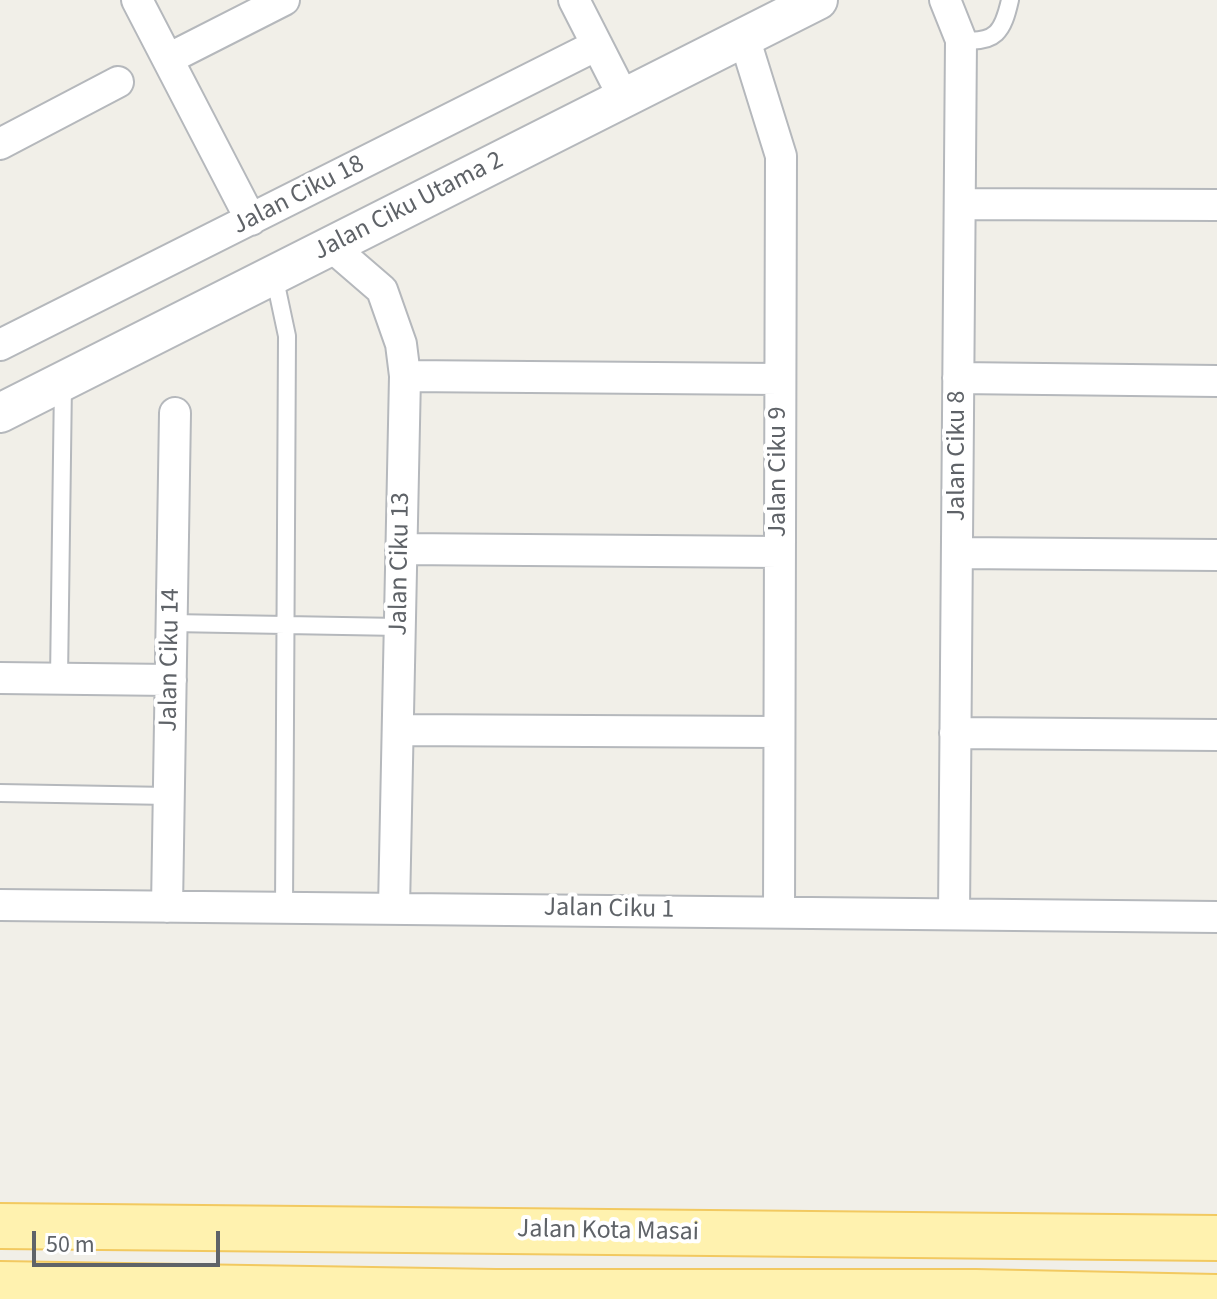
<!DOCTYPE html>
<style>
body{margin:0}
#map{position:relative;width:1217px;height:1299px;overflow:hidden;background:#f1efe8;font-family:"Source Sans 3",sans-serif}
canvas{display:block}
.scale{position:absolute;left:32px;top:1231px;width:188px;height:36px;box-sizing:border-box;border:4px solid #5f6368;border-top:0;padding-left:10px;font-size:24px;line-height:28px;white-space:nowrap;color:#5f6368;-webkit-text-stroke:6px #fff;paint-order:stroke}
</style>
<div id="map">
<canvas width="1217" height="1299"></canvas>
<div class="scale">50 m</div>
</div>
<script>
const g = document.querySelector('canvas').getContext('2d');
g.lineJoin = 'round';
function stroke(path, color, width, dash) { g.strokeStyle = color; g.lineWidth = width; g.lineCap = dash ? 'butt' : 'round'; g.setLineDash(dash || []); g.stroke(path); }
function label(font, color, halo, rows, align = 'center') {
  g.font = font + ' "Source Sans 3",sans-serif'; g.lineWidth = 8; g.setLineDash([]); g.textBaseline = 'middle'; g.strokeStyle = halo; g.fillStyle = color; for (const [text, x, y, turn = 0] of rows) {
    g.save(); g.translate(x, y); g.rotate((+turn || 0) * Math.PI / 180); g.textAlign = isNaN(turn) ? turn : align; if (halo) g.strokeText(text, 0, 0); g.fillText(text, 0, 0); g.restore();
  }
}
const service = new Path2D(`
 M961 40C996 44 1003 31 1010 0
 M274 275 287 336 284 908
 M171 623 400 627
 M59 678 63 383
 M0 793 169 796`);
const minor = new Path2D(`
 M137 0 251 220
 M574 0 624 98
 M945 0 961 40 954 914
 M744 37 781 156 779 912
 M168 59 284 0
 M0 144 118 82
 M960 204 1217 205
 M331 246 382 290 401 344 405 376 394 908
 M0 345 597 45
 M405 376 779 379
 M958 378 1217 381
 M401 549 779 552
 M957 553 1217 555
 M0 678 171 680
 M399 730 777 732
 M955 733 1217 735
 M0 905 1217 917
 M167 907 175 413`);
const tertiary = new Path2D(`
 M0 413 818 0`);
const primary = new Path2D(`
 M0 1226 1217 1238
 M0 1284 496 1292H976L1216 1297`);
stroke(service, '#b5b8bc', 20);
stroke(minor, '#b5b8bc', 34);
stroke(tertiary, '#b5b8bc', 42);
stroke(primary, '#f2c960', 48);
stroke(service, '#fff', 16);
stroke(minor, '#fff', 30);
stroke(tertiary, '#fff', 38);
stroke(primary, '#fff2af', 44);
label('26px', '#5f6368', '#fff', [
 ["Jalan Ciku 18",299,196,-27],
 ["Jalan Ciku Utama 2",409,207,-27],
 ["Jalan Ciku 8",958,456,-90],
 ["Jalan Ciku 9",779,472,-90],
 ["Jalan Ciku 13",401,564,-89],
 ["Jalan Ciku 14",171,660,-89],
 ["Jalan Ciku 1",609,910,1],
 ["Jalan Kota Masai",608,1232,1]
]);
</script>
